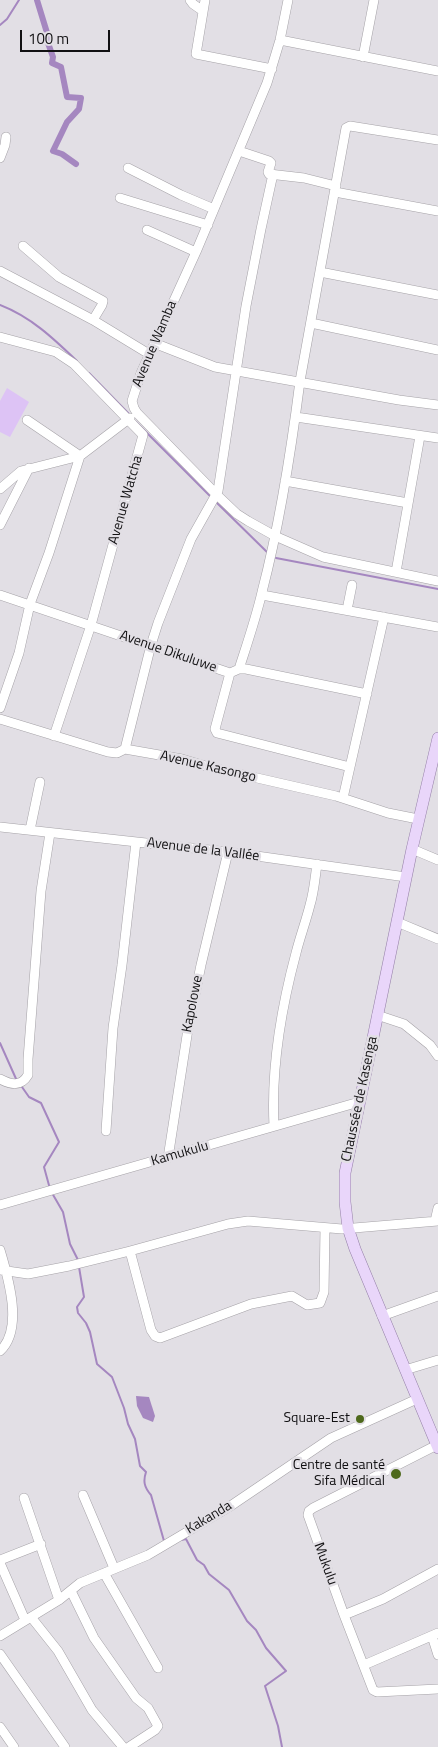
<!DOCTYPE html>
<meta charset="utf-8">
<style>
body{margin:0}
#map{position:relative;width:438px;height:1747px;overflow:hidden;background:#e2dfe5;font-family:"Titillium Web",sans-serif}
canvas{display:block}
.scale{position:absolute;left:20px;top:30px;width:90px;height:22px;box-sizing:border-box;border:2px solid #111012;border-top:0;padding-left:6px;font-size:15px;line-height:18px;white-space:nowrap;color:#111012;-webkit-text-stroke:4px #e2dfe5;paint-order:stroke}
</style>
<div id="map">
<canvas width="438" height="1747"></canvas>
<div class="scale">100 m</div>
</div>
<script>
const g = document.querySelector('canvas').getContext('2d');
g.lineJoin = 'round';
function paint(path, color) { g.fillStyle = color; g.fill(path, 'evenodd'); }
function stroke(path, color, width, dash) { g.strokeStyle = color; g.lineWidth = width; g.lineCap = dash ? 'butt' : 'round'; g.setLineDash(dash || []); g.stroke(path); }
function label(font, color, halo, rows, align = 'center') {
  g.font = font + ' "Titillium Web",sans-serif'; g.lineWidth = 5; g.setLineDash([]); g.textBaseline = 'middle'; g.strokeStyle = halo; g.fillStyle = color; for (const [text, x, y, turn = 0] of rows) {
    g.save(); g.translate(x, y); g.rotate((+turn || 0) * Math.PI / 180); g.textAlign = isNaN(turn) ? turn : align; if (halo) g.strokeText(text, 0, 0); g.fillText(text, 0, 0); g.restore();
  }
}
paint(new Path2D(`
 M7 388 29 402 10 437 0 432V401Z`), '#ddc3f5');
paint(new Path2D(`
 M136 1396 149 1397 155 1416 153 1422 143 1418 137 1406Z`), '#a587c0');
stroke(new Path2D(`
 M0 25 7 19 19 0
 M0 305C31 317 53 338 77 361
 M89 373 129 414
 M136 422 211 497
 M216 502 268 553
 M276 558 438 589
 M0 1043 17 1081
 M22 1087 29 1097 41 1103 59 1142 44 1167 50 1189
 M52 1193 63 1212 70 1244 78 1260
 M79 1267 84 1297 77 1307 78 1313 86 1323 90 1332 97 1364 112 1377 124 1408 128 1424 135 1439 140 1466 146 1472C143 1481 144 1487 151 1495L164 1541
 M181 1540 186 1539 197 1560 204 1565 209 1574 229 1590 247 1621 256 1630 266 1648 286 1671 265 1686 278 1726 282 1747`), '#a587c0', 2);
stroke(new Path2D(`
 M37 0 48 36V43L53 57 52 63 61 67 67 97 81 98 79 109 67 122 53 151 62 154 76 164`), '#a587c0', 6);
const minor = new Path2D(`
 M190 0 193 4 203 11
 M205 0 196 54 272 69
 M288 0 280 40 267 83 196 252 141 373 132 401 134 408 137 413 217 495 237 514 248 521 275 536 323 557 438 581
 M280 40 438 71
 M363 57 374 0
 M239 151 269 161 271 163 268 172 269 174 304 178 336 186
 M0 158 5 145 6 137
 M128 168 181 195 214 209
 M335 192 438 211
 M120 198 208 225
 M147 230 196 252
 M23 246 59 277 103 301 102 305 93 320
 M0 271 93 320 149 354
 M320 272 438 295
 M311 323 438 350
 M0 337 56 352 74 364 143 435 91 625 54 736
 M154 343 215 367 399 400 438 405
 M296 417 438 438
 M285 481 408 503
 M0 489 21 471 80 456 130 418
 M0 525 29 468
 M396 572 420 436
 M0 595 230 673 239 669H246L367 694
 M262 595 438 627
 M347 610 352 585
 M239 669C247 644 256 618 262 592 280 523 291 452 300 381L346 128 350 126 438 140
 M230 673 215 729 217 733 350 767
 M0 708 19 653 30 604 49 553 80 456 27 420
 M0 719 108 752 117 753 125 749 182 759 209 767 336 796 388 813 418 819
 M125 749 151 645 158 623 191 539 218 491 246 306 261 229 273 174
 M343 798 384 617
 M0 827 228 852 406 877
 M30 830 40 782
 M412 849 438 860
 M397 922 438 939
 M377 1015 404 1024 430 1045 438 1056
 M0 1079C11 1085 21 1087 28 1075V1059L41 891 50 833
 M274 1126C271 1068 281 1009 296 953 300 937 306 921 310 905 314 892 315 878 317 864
 M106 1131 113 1028 122 965 136 842
 M168 1158 188 1029 201 965 228 852
 M0 1205 359 1102
 M435 1221 438 1208
 M0 1250C8 1277 24 1329 0 1351
 M130 1251 151 1330 155 1336 160 1338 251 1304 292 1296 307 1305 320 1303 324 1292 325 1228
 M0 1270 28 1274 69 1266 130 1251 228 1224 248 1221 342 1229 438 1221
 M382 1316 438 1296
 M405 1370 438 1360
 M437 1445 313 1508 309 1511 308 1515 344 1615 373 1690 377 1692 438 1689
 M83 1495 114 1568
 M24 1498 59 1600
 M0 1560 41 1544
 M0 1563 25 1620
 M104 1573 158 1668
 M71 1591 94 1638 136 1698 148 1708 158 1726 155 1730 129 1747
 M344 1615 383 1599 438 1569
 M31 1617 58 1651 92 1710 123 1747
 M0 1636 59 1600 80 1583 148 1555 197 1526 229 1507 331 1438 417 1399
 M432 1636 438 1655
 M0 1654 65 1747
 M364 1665 438 1633
 M0 1727 14 1747`);
const major = new Path2D(`
 M438 738 412 849 345 1173V1202L348 1228 355 1249 438 1448`);
stroke(minor, '#a5a2a7', 10);
stroke(major, '#947fa7', 12);
stroke(minor, '#fff', 9);
stroke(major, '#e9d6fa', 11);
for (const [x, y, r, color] of [
 [360,1419,5,"#4e691c"],
 [396,1474,6,"#4e691c"]
]) { const dot = new Path2D(); dot.arc(x, y, r, 0, 2 * Math.PI); g.fillStyle = color; g.fill(dot); stroke(dot, '#e2dfe5', 2); }
label('14px', '#111012', '#e2dfe5', [
 ["Avenue Wamba",155,344,-67],
 ["Avenue Watcha",126,500,-74],
 ["Avenue Dikuluwe",168,652,19],
 ["Avenue Kasongo",208,767,13],
 ["Avenue de la Vallée",203,850,7],
 ["Kapolowe",193,1004,-79],
 ["Chaussée de Kasenga",360,1099,-78],
 ["Kamukulu",180,1154,-16],
 ["Kakanda",209,1518,-31],
 ["Mukulu",325,1564,70]
]);
label('14px', '#111012', '#e2dfe5', [
 ["Square-Est",350,1419],
 ["Centre de santé",385,1466],
 ["Sifa Médical",385,1482]
], 'right');
</script>
